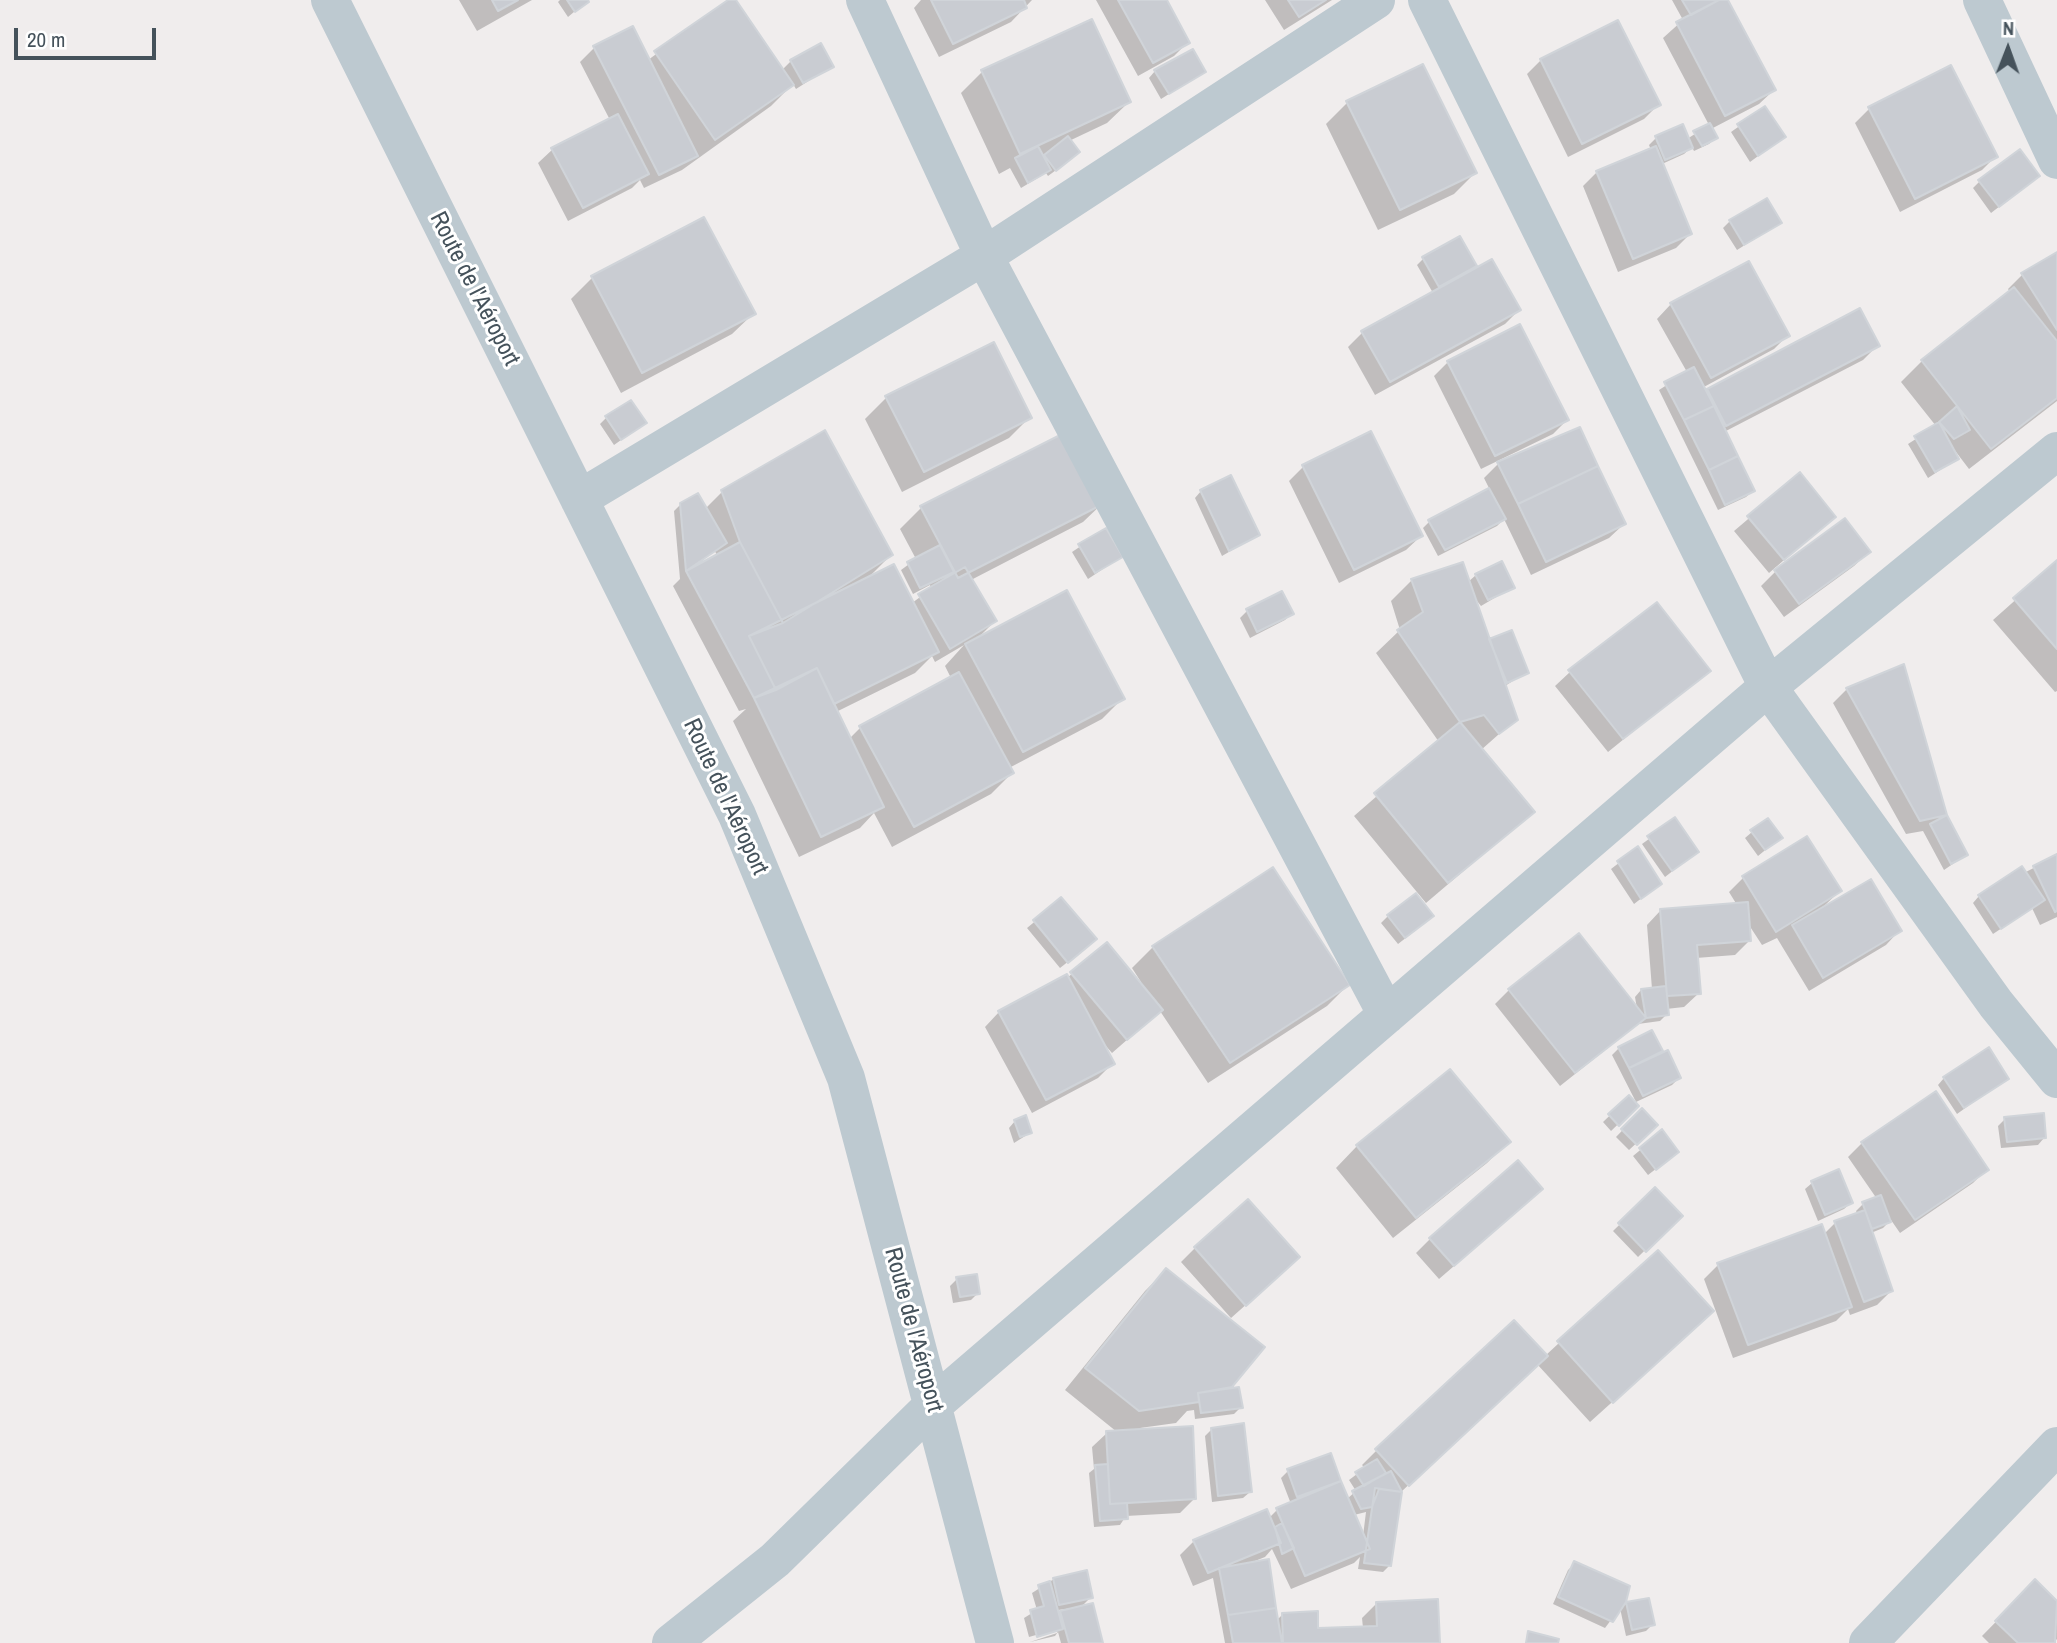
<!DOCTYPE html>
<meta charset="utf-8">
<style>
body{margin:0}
#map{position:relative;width:2057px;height:1643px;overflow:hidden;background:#f0eded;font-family:"Archivo Narrow",sans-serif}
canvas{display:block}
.north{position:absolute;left:1973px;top:14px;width:70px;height:70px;-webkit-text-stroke:5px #fff;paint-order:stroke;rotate:1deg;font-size:19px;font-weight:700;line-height:28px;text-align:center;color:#45525b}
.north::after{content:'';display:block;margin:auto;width:24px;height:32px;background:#45525b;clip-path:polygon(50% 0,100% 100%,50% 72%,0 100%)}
.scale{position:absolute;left:14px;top:28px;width:142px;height:32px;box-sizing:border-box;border:4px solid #45525b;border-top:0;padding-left:9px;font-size:21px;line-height:24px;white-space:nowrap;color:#45525b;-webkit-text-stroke:5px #fff;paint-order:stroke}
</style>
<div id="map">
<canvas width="2057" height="1643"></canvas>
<div class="north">N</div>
<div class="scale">20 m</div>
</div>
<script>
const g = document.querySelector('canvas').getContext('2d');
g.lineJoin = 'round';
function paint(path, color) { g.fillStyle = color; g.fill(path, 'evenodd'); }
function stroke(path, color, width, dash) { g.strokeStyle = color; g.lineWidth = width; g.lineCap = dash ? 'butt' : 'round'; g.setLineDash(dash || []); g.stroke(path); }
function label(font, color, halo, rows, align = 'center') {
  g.font = font + ' "Archivo Narrow",sans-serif'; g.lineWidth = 6; g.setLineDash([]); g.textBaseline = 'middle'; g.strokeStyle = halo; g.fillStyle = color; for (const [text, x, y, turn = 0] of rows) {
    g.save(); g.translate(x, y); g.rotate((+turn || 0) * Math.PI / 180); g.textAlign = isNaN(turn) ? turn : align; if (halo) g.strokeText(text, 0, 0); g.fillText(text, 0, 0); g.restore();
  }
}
paint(new Path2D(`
 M459 0H532L477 31Z
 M560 0H586L587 1 568 17 558 2Z
 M731 0 782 70 791 61 832 66 796 89 793 84 771 106 682 170 644 188 640 180 632 188 568 221 538 163 553 149 610 120 580 62 594 48 648 60Z
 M921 0H1032L1011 22 939 57 914 8Z
 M1096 0H1165L1188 42 1174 56 1138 76Z
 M1265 0H1332L1284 30Z
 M1672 0H1715L1710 7 1726 0 1774 90 1759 104 1711 129 1716 137 1709 144 1694 151 1692 147 1684 154 1662 164 1690 234 1676 248 1618 272 1583 186 1597 172 1651 150 1649 145 1656 138 1682 127 1687 139 1709 125 1663 38 1683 20Z
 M1541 60 1658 105 1644 119 1568 157 1527 74Z
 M1950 68 1996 156 1982 170 1900 212 1855 123 1869 109Z
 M1155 71 1204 72 1161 99 1149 78Z
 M982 72 1129 102 1107 123 1069 141 1071 159 1048 176 1046 173 1021 188 1010 168 999 174 961 93Z
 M1347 103 1475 173 1454 194 1378 230 1326 124Z
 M1765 108 1784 137 1750 162 1731 132Z
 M1979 182H2031L1991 213 1973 188Z
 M704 219 754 313 732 334 621 393 571 299 592 278Z
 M1730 221 1780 223 1737 250 1723 228Z
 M2057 254V401L1969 469 1953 448 1957 459 1928 478 1908 444 1936 426 1901 382 1922 361 2010 292 2008 289 2022 275Z
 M1423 259 1475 266 1467 273 1519 310 1505 324 1375 395 1348 347 1362 333 1433 293 1417 265Z
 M1671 304 1788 335 1774 349 1702 388 1705 393 1860 310 1878 345 1863 360 1724 432 1753 491 1746 497 1718 510 1659 390 1687 372 1657 319Z
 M1448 362 1567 420 1553 434 1481 469 1434 376Z
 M886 398 1030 417 1009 438 902 492 865 419Z
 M606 418 645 423 614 445 600 424Z
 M1498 464 1624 524 1609 538 1531 575 1504 519 1497 526 1438 556 1423 528 1430 521 1490 490 1484 478Z
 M1303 467 1421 536 1406 550 1339 583 1289 481Z
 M1800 475 1834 517 1769 573 1734 531Z
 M1201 491 1258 535 1222 556 1195 498Z
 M722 492 891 555 868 578 912 603 931 589 930 585 913 594 901 570 916 559 900 529 921 508 1105 501 1083 522 971 580 995 621 979 637 1123 698 1102 719 1009 768 1012 773 991 794 892 847 874 813 860 828 799 857 733 721 746 709 739 711 673 586 680 579 674 511 681 504 705 509ZM715 551 717 556 695 568 694 566ZM964 645 945 666 951 678 861 727 849 739 836 712 915 673 932 656 935 662Z
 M1105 530 1121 557 1088 579 1072 552Z
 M1869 552 1854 566 1784 617 1761 586 1775 572Z
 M2057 563V691L2055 692 1993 620Z
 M1476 575 1513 587 1481 606 1473 596 1489 641 1527 672 1505 686 1516 719 1481 750 1533 812 1426 903 1354 816 1439 742 1376 653 1400 630 1391 601 1412 580 1468 582Z
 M1247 611 1291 614 1285 620 1250 638 1240 618Z
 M1903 666 1945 816 1966 855 1944 870 1923 831 1906 834 1833 703 1847 689Z
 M1709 670 1608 752 1555 686 1570 672Z
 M1675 820 1697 852 1665 877 1642 844Z
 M1752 832 1780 838 1758 856 1745 838Z
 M1807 839 1840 891 1824 906 1900 930 1886 945 1809 991 1777 938 1762 945 1747 922 1749 941 1735 955 1696 958 1699 993 1684 1007 1666 1009 1667 1014 1660 1021 1638 1024 1560 1086 1495 1004 1509 990 1637 1009 1635 997 1641 990 1652 989 1647 925 1661 910 1737 905 1729 892 1743 878Z
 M1637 849 1660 884 1634 904 1611 869Z
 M2057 856V917L2040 925 2032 908 1993 934 1973 903 1979 896Z
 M1061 900 1088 946 1060 968 1027 928Z
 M1388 916 1425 923 1398 944 1381 923Z
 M1107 944 1139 983 1141 982 1132 968 1153 947 1348 985 1327 1006 1208 1083 1160 1011 1112 1053 1105 1045 1113 1063 1098 1078 1032 1113 985 1027 999 1012 1067 978Z
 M1651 1032 1679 1078 1672 1085 1636 1102 1612 1055 1619 1048Z
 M1450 1071 1508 1142 1487 1163 1393 1238 1336 1168 1357 1146Z
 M1944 1078H2007L1957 1114 1938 1085Z
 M1629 1097 1637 1106 1611 1131 1603 1122Z
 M1642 1110 1656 1125 1629 1150 1616 1137Z
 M2005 1119 2044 1138 2038 1145 2001 1148 1998 1126Z
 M1015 1121 1030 1133 1014 1143 1009 1128Z
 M1662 1132 1670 1158 1648 1175 1633 1156Z
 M1862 1143 1987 1169 1973 1183 1900 1233 1891 1220 1883 1228 1871 1233 1891 1291 1877 1305 1850 1315 1848 1309 1836 1321 1733 1358 1704 1279 1718 1265 1824 1234 1835 1223 1858 1215 1856 1211 1863 1204 1877 1199 1848 1157Z
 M1838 1172 1851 1203 1844 1209 1818 1221 1805 1189 1812 1183Z
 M1655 1190 1680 1216 1638 1257 1613 1231Z
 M1527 1203 1439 1279 1416 1253 1430 1239Z
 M1195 1248 1284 1271 1231 1318 1181 1262Z
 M1657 1252 1690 1332 1590 1422 1537 1364 1400 1493 1389 1566 1383 1572 1358 1569 1360 1557 1354 1563 1291 1589 1272 1549 1265 1557 1250 1563 1277 1620 1282 1615 1317 1630 1363 1628 1362 1618 1376 1604 1438 1643H1225L1213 1578 1193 1586 1180 1555 1194 1541 1269 1518 1277 1510 1291 1504 1281 1478 1288 1471 1339 1481 1347 1499 1356 1491 1349 1480 1365 1468 1362 1465 1377 1450 1545 1356ZM1366 1512 1363 1536 1354 1515Z
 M1166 1270 1231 1385 1226 1390 1241 1407 1234 1414 1195 1419 1194 1410 1187 1411 1176 1423 1140 1428 1195 1498 1180 1513 1126 1516 1120 1525 1094 1527 1089 1473 1094 1469 1092 1447 1107 1433 1117 1432 1065 1390 1145 1291Z
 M957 1279 978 1293 971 1300 953 1303 950 1286Z
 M1212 1429 1250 1492 1243 1498 1212 1502 1205 1436Z
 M1575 1563 1624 1604 1648 1600 1653 1624 1646 1631 1626 1636 1620 1608 1605 1628 1553 1604 1568 1570Z
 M1054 1579 1091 1597 1081 1607 1058 1610 1059 1614 1092 1606 1100 1643H1061L1058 1632 1055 1636 1030 1642 1057 1633V1629L1029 1637 1024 1618 1037 1610 1032 1593Z
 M2035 1582 2057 1603V1639L2053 1643H1989L1982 1636Z`), '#0003');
const building = new Path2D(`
 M492 0H518L498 11Z
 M567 0H588L589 2 575 12Z
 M728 0H736L794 85 715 140 654 51Z
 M931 0H1024L1027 8 953 44Z
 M1118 0H1167L1190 43 1153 63Z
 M1288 0H1326L1299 17Z
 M1682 0H1717V1L1691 15Z
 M1728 0 1776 90 1725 116 1676 22 1719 0Z
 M1092 19 1131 102 1020 154 981 70Z
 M1618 20 1661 105 1582 144 1540 59Z
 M633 26 698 156 659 175 593 46Z
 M821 43 834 67 803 83 790 60Z
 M1193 49 1206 72 1169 94 1154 70Z
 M1423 64 1477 173 1400 210 1346 101Z
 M1951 65 1998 157 1915 199 1868 107Z
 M1765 106 1786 137 1758 156 1737 124Z
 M618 114 649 174 583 208 551 148Z
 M1710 123 1718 138 1702 146 1693 131Z
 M1683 124 1693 148 1665 160 1655 136Z
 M1068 136 1080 152 1056 171 1044 155Z
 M1038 146 1051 170 1028 183 1015 158Z
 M1656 146 1692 234 1633 259 1596 171Z
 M2020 149 2040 176 1999 207 1978 180Z
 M1767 198 1782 223 1744 245 1729 220Z
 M704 217 756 314 642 373 591 276Z
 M1460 236 1477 266 1439 287 1422 257Z
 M2057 252V330L2021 273Z
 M1492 259 1521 310 1390 382 1361 331Z
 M1749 261 1790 336 1711 378 1670 303Z
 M2014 287 2057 341V398L1991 449 1921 360Z
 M1860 308 1880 346 1726 426 1707 389Z
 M1520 324 1569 420 1495 456 1447 361Z
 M994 342 1032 418 924 472 885 396Z
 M1694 367 1714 406 1684 420 1664 382Z
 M631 400 647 423 621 440 605 416Z
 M1714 406 1738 456 1709 470 1684 420Z
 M1957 406 1970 430 1954 439 1939 422Z
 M1939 422 1959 459 1935 472 1914 436Z
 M1580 427 1598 466 1518 504 1497 462Z
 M825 430 893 555 783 623 740 542 721 490Z
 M1070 430 1107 502 958 578 920 506Z
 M1371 431 1423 536 1354 570 1302 465Z
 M1738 456 1755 491 1725 505 1709 470Z
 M1598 466 1626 524 1546 562 1518 504Z
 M1800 472 1836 517 1784 560 1747 516Z
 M1231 475 1260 535 1229 551 1200 490Z
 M1489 488 1506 519 1445 550 1428 520Z
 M698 493 727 543 686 571 680 503Z
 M1845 518 1871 552 1799 604 1774 570Z
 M1106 528 1123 557 1095 573 1078 544Z
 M740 542 783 623 749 636 776 690 754 698 686 571Z
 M940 545 954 572 920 588 907 562Z
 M2057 560V649L2013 598Z
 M1502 561 1515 588 1488 600 1475 574Z
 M1463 562 1518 720 1499 734 1484 715 1460 722 1397 630 1423 612 1411 579Z
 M894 564 939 652 834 704 817 668 776 690 749 636Z
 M965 567 997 621 950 649 918 594Z
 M1067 590 1125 699 1023 752 965 644Z
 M1282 591 1294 614 1257 632 1246 609Z
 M1657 602 1711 671 1623 739 1568 670Z
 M1512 630 1529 673 1507 683 1489 639Z
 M1904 664 1947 815 1920 821 1846 688Z
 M817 668 884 807 821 837 754 698Z
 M959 672 1014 773 914 827 859 726Z
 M1460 722 1535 812 1448 883 1374 793Z
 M1947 815 1968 855 1951 864 1930 824Z
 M1675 817 1699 852 1672 871 1647 836Z
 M1768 818 1783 838 1765 850 1750 830Z
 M1807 836 1842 891 1776 932 1742 876Z
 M1638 846 1662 884 1641 899 1617 861Z
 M2057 854V911L2055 912 2033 866Z
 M2022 866 2045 900 2001 929 1978 895Z
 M1273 867 1350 985 1230 1063 1152 946Z
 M1871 879 1902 931 1823 978 1792 925Z
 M1416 893 1434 916 1405 938 1387 915Z
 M1061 897 1097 939 1068 963 1033 920Z
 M1748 902 1751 941 1697 945 1701 994 1667 996 1660 909Z
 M1579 933 1646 1018 1575 1073 1508 989Z
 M1107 942 1163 1010 1127 1040 1070 972Z
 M1067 974 1115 1064 1046 1100 998 1011Z
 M1666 986 1669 1015 1646 1018 1641 989Z
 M1652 1030 1663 1051 1629 1068 1618 1047Z
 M1989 1047 2009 1079 1964 1108 1943 1077Z
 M1668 1050 1681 1078 1643 1096 1629 1068Z
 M1450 1069 1511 1142 1416 1218 1356 1145Z
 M1936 1091 1989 1170 1915 1220 1861 1142Z
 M1629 1095 1639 1106 1619 1126 1608 1114Z
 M1642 1108 1658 1125 1637 1145 1621 1129Z
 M2044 1113 2046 1138 2007 1142 2004 1117Z
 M1026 1115 1032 1133 1020 1137 1014 1120Z
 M1662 1129 1679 1152 1656 1170 1639 1148Z
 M1518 1160 1543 1189 1454 1266 1429 1238Z
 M1839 1169 1853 1203 1825 1215 1811 1181Z
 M1655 1187 1683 1216 1646 1252 1618 1223Z
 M1881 1195 1891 1222 1872 1229 1862 1202Z
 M1248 1199 1300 1257 1246 1306 1194 1247Z
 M1865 1210 1893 1291 1864 1302 1834 1221Z
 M1822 1224 1852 1307 1748 1345 1717 1263Z
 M1658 1250 1714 1311 1613 1403 1557 1341Z
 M1166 1268 1265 1347 1232 1387 1198 1393 1199 1402 1139 1411 1085 1368Z
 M977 1274 980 1294 960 1297 956 1277Z
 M1514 1320 1548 1356 1409 1486 1375 1449Z
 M1239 1387 1243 1408 1201 1413 1198 1393Z
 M1244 1423 1252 1492 1218 1496 1211 1428Z
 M1193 1426 1196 1499 1110 1504 1106 1431Z
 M1331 1453 1341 1481 1297 1497 1287 1469Z
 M1377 1459 1386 1473 1364 1486 1355 1472Z
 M1108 1464 1110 1504 1127 1503 1128 1519 1100 1521 1095 1465Z
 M1391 1471 1402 1492 1379 1489 1372 1507 1361 1509 1352 1491Z
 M1341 1481 1370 1549 1305 1576 1276 1508Z
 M1375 1488 1402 1492 1391 1566 1364 1563Z
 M1267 1509 1281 1543 1208 1573 1193 1540Z
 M1282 1523 1294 1548 1282 1554 1275 1527Z
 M1269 1559 1276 1608 1228 1615 1219 1568Z
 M1574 1561 1630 1586 1626 1602 1613 1622 1558 1597Z
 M1087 1570 1093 1598 1059 1605 1053 1578Z
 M2035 1579 2057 1601 2055 1643H2018L1995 1621Z
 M1050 1581 1063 1629 1037 1637 1030 1610 1044 1606 1038 1585Z
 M1649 1598 1655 1625 1632 1630 1626 1602Z
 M1438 1599 1440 1643H1283L1282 1613 1318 1611V1628L1377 1626 1376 1602Z
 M1093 1603 1103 1643H1069L1060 1611Z
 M1276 1608 1282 1643H1233L1228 1615Z
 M1528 1631 1559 1639 1558 1643H1526Z`);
paint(building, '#c9ccd2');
stroke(building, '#d0d4d9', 2);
stroke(new Path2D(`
 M330 0 737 815 846 1078 995 1643
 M865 0 984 256 1387 1015
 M1427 0 1768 687 1996 1004 2057 1079
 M1982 0 2057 160
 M579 499 984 256 1376 0
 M671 1643 775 1560 933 1405 1768 687 2057 451
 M1868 1643 2057 1446`), '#bdc9d0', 38);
label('24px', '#45525b', '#fff', [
 ["Route de l'Aéroport",474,289,63],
 ["Route de l'Aéroport",725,797,65],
 ["Route de l'Aéroport",913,1330,75]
]);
</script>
